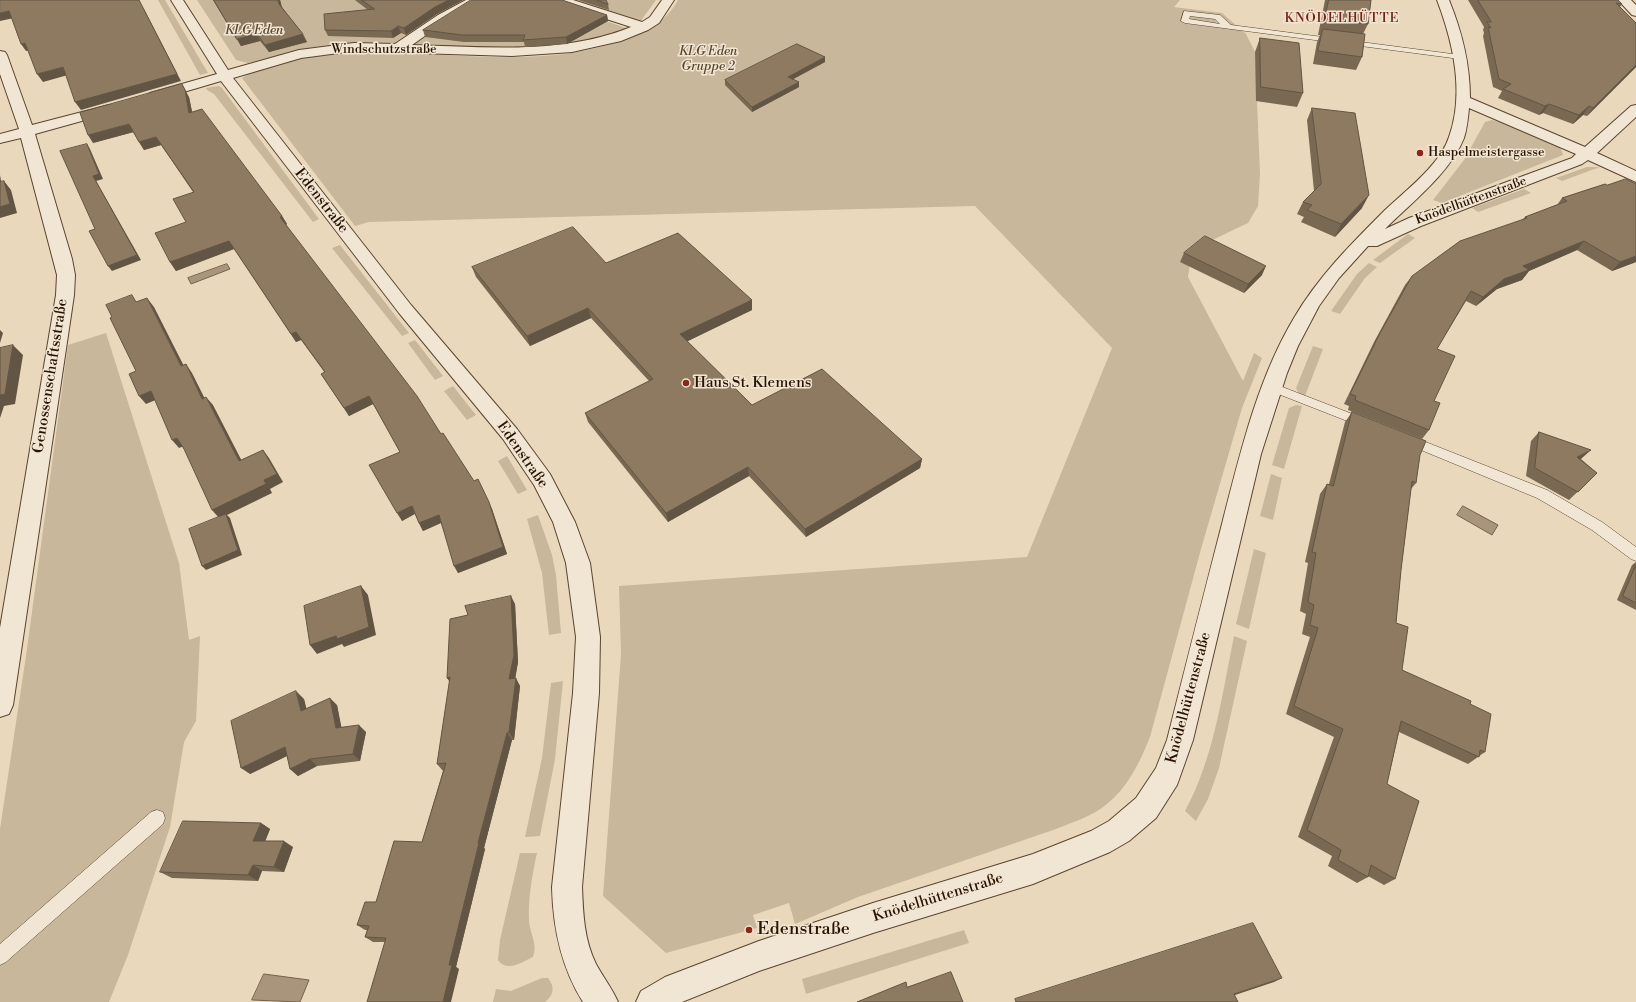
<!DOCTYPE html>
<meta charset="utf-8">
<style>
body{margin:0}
canvas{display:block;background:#e9d8bb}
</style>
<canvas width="1636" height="1002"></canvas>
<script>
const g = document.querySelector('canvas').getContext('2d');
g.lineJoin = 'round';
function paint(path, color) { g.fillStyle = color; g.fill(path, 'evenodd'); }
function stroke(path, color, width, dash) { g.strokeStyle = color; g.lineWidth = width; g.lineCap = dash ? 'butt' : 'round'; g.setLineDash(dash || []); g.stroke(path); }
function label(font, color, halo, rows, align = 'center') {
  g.font = font + ' "Libre Bodoni",serif'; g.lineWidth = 3; g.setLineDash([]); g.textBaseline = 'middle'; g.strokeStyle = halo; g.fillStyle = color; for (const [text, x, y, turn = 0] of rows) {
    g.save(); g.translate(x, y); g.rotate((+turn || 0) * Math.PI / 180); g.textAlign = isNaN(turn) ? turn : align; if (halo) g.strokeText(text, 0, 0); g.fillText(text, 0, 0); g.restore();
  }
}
paint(new Path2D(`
 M158 0H165L208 73 200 75Z
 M197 0H468L395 45 355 43 332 45 248 63 236 60Z
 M546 0 626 28C557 56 483 47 410 45L454 15Z
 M575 0H656L640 22Z
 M678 0H1180L1174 7 1222 13 1246 34 1255 52 1260 174 1258 206 1248 223 1206 243 1191 256 1188 277 1243 381 1254 353 1262 358 1242 408 1201 549 1150 737C1140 762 1128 787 1107 804 1093 816 1073 822 1056 829L858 897 795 924 789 903 753 915 757 928 666 953 603 896 621 654 619 586 1027 557 1112 348 975 206 369 222 355 226 242 78 251 72C282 63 313 52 346 50 362 49 380 52 397 52 472 56 554 66 626 39 649 30 665 23 678 0Z
 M219 86 222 88 319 219 313 222 214 94 207 90 206 88Z
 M1492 120 1504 123 1557 146 1561 149 1563 155 1442 203 1433 200 1464 160 1485 122Z
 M1587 167H1600L1562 181 1556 178Z
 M1524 189 1531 193 1478 212 1472 208Z
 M1408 234 1415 238 1380 263 1373 260Z
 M340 245 409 333 402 336 332 248Z
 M1369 263 1377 267 1365 278 1340 314 1331 311 1357 274Z
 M106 333 179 563 189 640 200 636 196 721 184 742 170 827 128 955 109 1002H0V829L26 656 68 345Z
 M415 340 443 376 435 380 408 343Z
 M1313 346 1323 349 1305 396 1299 394 1296 388Z
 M453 386 476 415 467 420 444 391Z
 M1296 405 1302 406 1284 469 1272 465 1289 408Z
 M507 456 527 490 518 494 498 461Z
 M1271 474 1282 478 1273 520 1260 516Z
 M538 515 552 555 556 575 561 633 549 635 542 573 527 519Z
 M1254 549 1266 553 1249 629 1236 624Z
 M1234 636 1247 641 1219 768 1208 799 1196 821 1185 811C1214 758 1222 695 1234 636Z
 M563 681 555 759 540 836 525 837 542 758 551 683Z
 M520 853H537C532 876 528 898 529 921 530 934 538 944 533 957 522 962 507 973 498 960L500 940Z
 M964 930 969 943 806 994 802 979Z
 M542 978H548C555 987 554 995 545 1002H493L496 989 511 991Z`), '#c9b79b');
const water = new Path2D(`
 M227 264 230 269 191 284 188 278Z
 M1463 506 1498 525 1492 535 1457 515Z
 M264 974 309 980 300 1002 252 1000Z`);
paint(water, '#a8957b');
stroke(water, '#76614a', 1);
const service = new Path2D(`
 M1184 11 1220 15 1231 25 1460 55 1464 57 1460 59 1185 23 1181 21ZM1190 16 1215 19 1220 24 1189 19Z
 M1272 383 1368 420 1370 423 1368 426H1360L1268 390 1266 387 1268 384Z
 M1408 435 1547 490 1602 522 1636 547V561L1631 559 1592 530 1537 498 1404 443 1402 440 1404 437Z
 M157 810 163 812 165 818 163 824 6 962 0 965V944L151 812Z`);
const minor = new Path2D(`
 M171 0H183L228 70 299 50 354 43 395 44 438 15 466 0H481L446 21 412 45C485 47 562 55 631 27L557 3 555 0H573L642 22 650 17 662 0H674L659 23 648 30 621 41 572 52 512 56 354 51 301 58 233 78 411 305 517 429 550 474 575 522 590 563 600 637 599 693 582 887C583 913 584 940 596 964 603 977 612 988 618 1002H583C561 967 553 928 552 887L573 693 576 637 566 563 553 522 534 485 503 439 399 313 221 81 160 99H150L148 96 150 93 217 74Z
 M1437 0H1449C1462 32 1470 63 1470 98L1585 147 1631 106 1636 105V117L1597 153 1636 171V182L1588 160 1582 164 1421 226 1377 246H1368L1339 278 1319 306 1298 346 1287 373 1261 454 1193 740 1177 785 1156 818 1129 841 1110 852 1033 884 873 933 759 971 682 1002H636L641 991 665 977 759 941 873 903 1033 854 1091 831 1109 821 1136 798 1156 768 1167 740C1185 668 1203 596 1222 524 1240 454 1257 380 1294 318 1318 277 1351 244 1384 211 1405 191 1440 165 1449 137 1465 93 1453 42 1437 0ZM1469 108 1576 154 1572 158 1409 218 1385 229C1410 204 1451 172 1464 138 1467 129 1468 118 1469 108Z
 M1618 0H1631L1636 5V16L1632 15Z
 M0 51 5 52 7 55 32 125 109 105 114 106 116 109 114 112 35 134 72 259 75 275 74 295 13 705 9 714 0 717V628L56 295 57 275 21 138 0 143V134L19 129 0 74Z`);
stroke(service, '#5a452f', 1);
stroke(minor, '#5a452f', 2);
paint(service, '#f1e6d3');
paint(minor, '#f1e6d3');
paint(new Path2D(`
 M213 0H280L282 7 307 42 269 52 260 41 241 46Z
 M355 0H463L437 14 406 35 401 33 393 38 328 36 325 30 368 10Z
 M578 0H606L608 4 609 10Z
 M1325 0H1371L1368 24 1363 34 1362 57 1356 70 1313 64 1317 42 1320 35H1318Z
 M1468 0H1618L1622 4 1620 7 1636 23V67L1587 116 1583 115 1573 124 1543 113 1539 115 1498 98 1502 91 1493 87 1483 36 1484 33 1483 30 1484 27Z
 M607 15 608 21 567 44 525 47 524 42H464L425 37 423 30Z
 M1260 38 1303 93 1297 107 1256 101 1255 52Z
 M825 62 792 79 799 87 752 112 725 85V80Z
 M189 97 192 112 282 216 287 224 286 225 441 434 492 509 507 554 458 573 441 523 423 531 419 523 415 514 402 521 400 452 373 404 349 416 321 374 325 373 301 340 296 342 234 249 176 271 170 262 186 222 193 192 161 145 144 150 133 132 93 143Z
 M1312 108 1362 208 1335 237 1301 222 1304 217 1297 214 1303 202 1314 191 1307 120Z
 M1605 184 1636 262 1612 271 1577 250 1529 271 1522 280 1497 289 1476 306 1466 301 1437 349 1434 401 1429 430 1422 439 1348 410 1349 406 1344 404 1374 342 1405 285 1412 276 1523 219 1525 217 1557 205 1562 198Z
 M1184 253 1262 275 1244 293 1180 262Z
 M606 263 752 300V310L687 341 752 405 922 459 920 468 806 537 749 476 668 522 588 422 585 413 649 381 591 318 530 346 476 277 472 267Z
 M1352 412 1420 455 1416 483 1411 489 1401 570 1396 623 1402 670 1470 704 1485 752 1468 764 1399 732 1387 784 1395 879 1384 885 1368 876V877L1357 883 1328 866 1332 856 1298 837 1334 737 1286 714 1310 637 1302 634 1306 614 1300 611 1308 563 1305 562 1320 494 1327 484H1329L1345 422Z
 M1539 432 1582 458 1581 459 1597 473 1569 500 1526 476 1531 441Z
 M1636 562V610L1617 600 1632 565Z
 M515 604 518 662 515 678 520 686 514 740H512L484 848 485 849 456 967 459 969 385 942H373L365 937 367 930H365L357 925 376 902 422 842 443 771 437 764 450 682 447 678 468 615Z
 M304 699 306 709 337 705 341 727 366 732 360 761 317 766 298 776 290 769 287 756 250 774Z
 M261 823 270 829 265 841 293 847 284 872 262 871 258 881 172 878 160 872Z`), '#796953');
paint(new Path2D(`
 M278 0H280L283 12 279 4Z
 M449 0H463L437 14 406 35 404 28 435 7Z
 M144 9 181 81 81 110 75 102Z
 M9 11 14 18 0 21V13Z
 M607 15 608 21 567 44 566 37Z
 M398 26 401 33 393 38 391 31Z
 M257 34 260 41 241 46 237 39Z
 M303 34 307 42 269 52 265 45Z
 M25 43 31 50 26 51 21 44Z
 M825 57V62L788 82V77Z
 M1636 65V67L1587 116 1593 108Z
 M63 67 68 75 43 82 37 74Z
 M799 82V87L752 112V107Z
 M182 84 189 97 194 121 189 113Z
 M1549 104 1543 113 1539 115 1545 106Z
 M1589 106 1583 115 1573 124 1579 115Z
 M129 124 134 132 93 143 88 135Z
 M156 137 161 145 144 150 139 142Z
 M87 144 90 149 103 179 96 181 141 260 112 271 108 266Z
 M0 174V175L3 192 0 189Z
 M4 181 11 190 17 213 0 218V207Z
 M1369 195 1362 208 1335 237 1341 224Z
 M282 216 287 224 285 225 280 217Z
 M229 241 234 249 176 271 170 262Z
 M1584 241 1577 250 1529 271 1522 280 1497 289 1476 306 1483 297 1504 279 1523 266Z
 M1636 256V262L1612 271 1620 262Z
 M1266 266 1262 275 1244 293 1248 284Z
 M147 298 154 307 188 374 181 366Z
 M752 300V310L682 344 680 334Z
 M588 308 591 318 530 346 527 336Z
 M0 330 3 333 0 343Z
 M296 332 301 340 296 342 291 334Z
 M13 345 23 355 15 404 4 406 0 418V395Z
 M186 364 192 373 209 407 202 399Z
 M151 391 158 399 146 404 139 396Z
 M369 396 373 404 349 416 344 408Z
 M206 397 213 405 246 469 239 461Z
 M177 438 184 446 179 448 172 440Z
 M263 450 269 458 283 482 270 489 272 493 227 515 230 518 242 555 206 570 202 566 219 518 212 510 264 480Z
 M1591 450 1582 458 1569 465 1577 457Z
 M922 459 920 468 806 537 805 529Z
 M748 467 749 476 668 522 666 513Z
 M489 502 492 509 507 554 458 573 454 566Z
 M412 506 416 513 402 521 397 513Z
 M439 515 443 522 423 531 419 523Z
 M361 586 368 595 376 635 344 647 342 644 317 654 310 645Z
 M511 596 515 604 518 662 514 686 509 679Z
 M450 677 452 685 447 678Z
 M516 678 520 686 514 740 509 732Z
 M296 691 304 699 309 718 301 711Z
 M330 698 337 705 343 735 336 728Z
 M359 725 366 732 360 761 353 754Z
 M507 733 512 740 484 848 485 849 456 967 459 969 451 1002H443L449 965 478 843Z
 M285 747 293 753 250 774 241 768Z
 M310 759 317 766 298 776 290 769Z
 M261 823 270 829 263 847 253 841Z
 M284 841 293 847 284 872 274 867Z
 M253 865 262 871 258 881 248 875Z
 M1282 978 1274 982 1226 998 1234 994Z`), '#635544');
const building = new Path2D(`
 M0 0H139L177 74 75 102 63 67 37 74 25 43 21 44 9 11 0 13Z
 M214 0H278L279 4 303 34 265 45 257 34 237 39Z
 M362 0H449L435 7 404 28 398 26 391 31 325 30 324 14 374 9Z
 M471 0H562L607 15 566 37 523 40 525 35H462L423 30Z
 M597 0H606L608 4Z
 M1329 0H1371L1368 24 1325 18Z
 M1478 0H1618L1622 4 1616 3 1636 23V65L1593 108 1589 106 1579 115 1549 104 1545 106 1503 89 1511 84 1499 79 1488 27 1491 28 1487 22H1491Z
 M1323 29 1365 34 1362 57 1318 51Z
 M1260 38 1299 43 1303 93 1261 87Z
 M797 44 825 57 788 77 799 82 752 107 725 80Z
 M182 84 185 90 189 113 202 109 282 216 280 217 417 396 441 434 443 433 474 481 478 479 489 502 503 547 454 566 439 515 419 523 412 506 397 513 369 465 400 452 369 396 344 408 321 374 325 372 296 332 291 334 229 241 170 262 155 233 186 222 173 199 194 192 156 137 139 142 129 124 88 135 80 113Z
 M1312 108 1355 113 1369 195 1341 224 1307 210 1312 205 1303 202 1321 184Z
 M87 144 99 174 93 176 137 255 108 266 89 231 95 229 60 151Z
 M1626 179 1636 184V256L1620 262 1584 241 1523 266 1529 270 1504 279 1483 297 1471 291 1437 349 1455 356 1434 401 1440 403 1429 430 1355 400 1356 396 1350 394 1380 333 1412 276 1460 241 1527 218 1525 217 1567 201 1562 198 1605 184 1607 185Z
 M4 181 10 204 0 207V182Z
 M573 227 606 263 678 233 752 300 680 334 752 405 822 369 922 459 805 529 748 467 666 513 585 413 653 379 588 308 527 336 472 267Z
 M1205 236 1266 266 1248 284 1184 253Z
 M132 295 136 302 147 298 181 366 186 364 202 399 206 397 239 461 263 450 277 474 264 480 266 484 212 510 184 449 177 438 172 440 151 391 139 396 129 374 136 371 110 318 112 317 106 305Z
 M13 345 5 394 0 395V348Z
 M1352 412 1426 441 1420 455 1416 483 1412 481 1401 570 1396 623 1408 627 1402 670 1471 701 1470 704 1491 714 1485 752 1480 750 1479 757 1401 721 1387 784 1419 801 1395 879 1371 865 1368 877 1338 860 1341 850 1307 830 1343 729 1294 706 1318 628 1310 625 1314 605 1308 602 1316 553 1312 552 1327 484 1333 486Z
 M1539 432 1591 450 1577 457 1597 473 1578 492 1535 468Z
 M226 514 238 550 202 566 189 529Z
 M1636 565V603L1623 596Z
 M361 586 369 627 337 639 336 636 310 645 304 606Z
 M511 596 514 655 509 679 516 678 509 732 507 733 478 843H479L449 965H452L443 1002H367L386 938 365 937 369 926 357 925 365 902H376L394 841 422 842 446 763 437 764 450 677 447 678 450 619 468 615 465 606Z
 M296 691 301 711 330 698 336 728 359 725 353 754 310 759 290 769 285 747 241 768 231 721Z
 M183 821 261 823 253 841H284L274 867 253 865 248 875 160 872Z
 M1253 923 1282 978 1234 994 1238 1002H1016L1015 999Z
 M951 972 963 1002H857L906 982 907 987Z`);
paint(building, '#8d7a61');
stroke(building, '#635544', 1);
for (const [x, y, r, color] of [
 [1420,153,4,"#8f2418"],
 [686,383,4,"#8f2418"],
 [749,930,4,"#8f2418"]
]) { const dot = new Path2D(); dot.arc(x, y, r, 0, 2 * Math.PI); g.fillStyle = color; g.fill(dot); stroke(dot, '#f1e6d3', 1.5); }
g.letterSpacing = '1px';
label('13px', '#7a1f14', '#f1e6d3', [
 ["KNÖDELHÜTTE",1342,19]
]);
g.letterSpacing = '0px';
label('italic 13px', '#5a452e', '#f1e6d3', [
 ["KLG Eden",254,31],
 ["KLG Eden",708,52],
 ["Gruppe 2",708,67]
]);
label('13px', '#2a1400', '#f1e6d3', [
 ["Windschutzstraße",384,50],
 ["Knödelhüttenstraße",1471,201,-20]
]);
label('13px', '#2a1400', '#f1e6d3', [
 ["Haspelmeistergasse",1428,153]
], 'left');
label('15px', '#2a1400', '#f1e6d3', [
 ["Edenstraße",321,201,52],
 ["Genossenschaftsstraße",51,376,-81],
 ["Edenstraße",522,455,55],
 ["Knödelhüttenstraße",1189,698,-75],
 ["Knödelhüttenstraße",938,898,-17]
]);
label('15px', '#2a1400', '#f1e6d3', [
 ["Haus St. Klemens",694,383]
], 'left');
label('18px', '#2a1400', '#f1e6d3', [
 ["Edenstraße",757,930]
], 'left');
</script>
